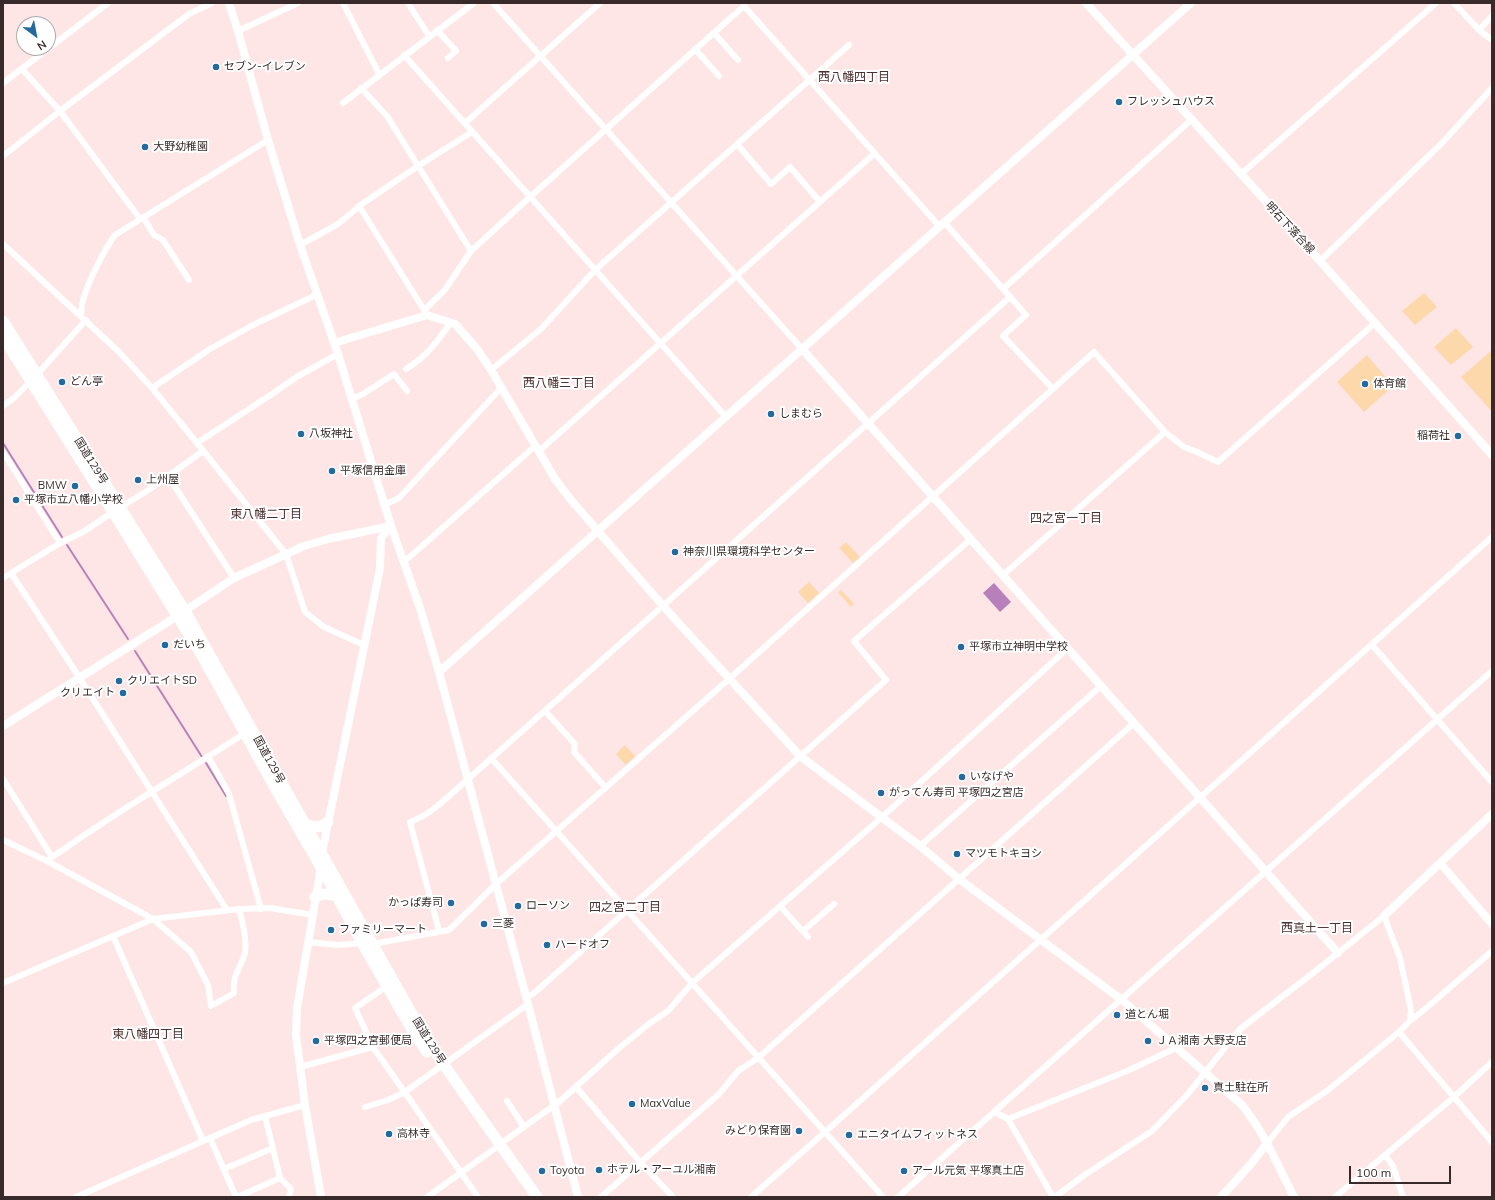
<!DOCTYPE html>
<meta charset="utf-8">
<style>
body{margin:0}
#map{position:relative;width:1495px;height:1200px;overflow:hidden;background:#fee6e6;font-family:Mulish,sans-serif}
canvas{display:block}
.frame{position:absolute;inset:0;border:4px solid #382a2a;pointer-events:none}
.north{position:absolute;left:16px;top:16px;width:40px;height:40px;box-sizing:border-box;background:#fff;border:1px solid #afaaaa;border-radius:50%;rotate:148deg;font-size:11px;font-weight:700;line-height:16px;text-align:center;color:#382a2a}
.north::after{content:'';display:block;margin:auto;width:14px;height:18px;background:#236b9f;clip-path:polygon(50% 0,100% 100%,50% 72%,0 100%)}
.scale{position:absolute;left:1349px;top:1166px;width:102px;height:18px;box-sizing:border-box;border:2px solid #382a2a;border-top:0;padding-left:5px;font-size:12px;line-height:14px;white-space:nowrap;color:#382a2a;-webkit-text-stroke:3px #fff;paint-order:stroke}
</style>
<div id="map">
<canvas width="1495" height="1200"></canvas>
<div class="frame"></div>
<div class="north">N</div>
<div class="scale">100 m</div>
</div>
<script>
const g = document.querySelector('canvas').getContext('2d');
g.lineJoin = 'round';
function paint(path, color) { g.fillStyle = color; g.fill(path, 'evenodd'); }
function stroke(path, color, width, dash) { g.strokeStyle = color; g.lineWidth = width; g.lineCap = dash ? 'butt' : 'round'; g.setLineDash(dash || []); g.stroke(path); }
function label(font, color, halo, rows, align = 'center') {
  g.font = font + ' Mulish,"Noto Sans JP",sans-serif'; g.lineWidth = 4; g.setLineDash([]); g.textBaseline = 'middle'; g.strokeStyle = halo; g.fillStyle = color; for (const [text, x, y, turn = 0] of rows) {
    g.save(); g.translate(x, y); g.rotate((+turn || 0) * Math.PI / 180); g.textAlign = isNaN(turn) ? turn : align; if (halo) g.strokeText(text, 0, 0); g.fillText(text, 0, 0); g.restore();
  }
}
paint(new Path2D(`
 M1424 293 1437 307 1415 325 1402 311Z
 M1456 328 1473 347 1451 365 1434 347Z
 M1492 350V412L1461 377Z
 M1367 355 1393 386 1364 412 1337 382Z
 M846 542 860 557 853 563 839 548Z
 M809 582 819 593 808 603 798 592Z
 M841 590 854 604 851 607 838 592Z
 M625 745 635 756 626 765 616 754Z`), '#fcd8ab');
paint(new Path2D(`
 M994 583 1011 602 1000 612 983 593Z`), '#b880bb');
stroke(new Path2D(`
 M3 443 62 537
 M67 545 128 639
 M135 651 202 757
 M206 763 226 796`), '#b880bb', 2);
stroke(new Path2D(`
 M343 3 379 74
 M408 3 429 36
 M493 3 802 349
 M1454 3 1479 30 1492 40
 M437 30 456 51 448 58
 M1479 30 1492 16
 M238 31 298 3
 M714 33 738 60
 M695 49 719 76
 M404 55 726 417
 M22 69 60 111 140 219
 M3 83 108 3
 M361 88 387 116 471 251
 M343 103 474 3
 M465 123 600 3
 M737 144 771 184 790 167 820 202
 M3 156 60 111 189 14 212 3
 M1241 174 1436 3
 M359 206 426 313
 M143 217 154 235 163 240 189 280
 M945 223 1026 315 1003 336 1053 389
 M3 244 118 351 152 388 197 443 286 554 305 612 324 627 364 645
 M300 245 338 224 362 204 418 166 472 132
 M1320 261 1442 143 1492 88
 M1003 289 1191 120
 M424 310 444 291 471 251 530 197 744 6 940 227
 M81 316C82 311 81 305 83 300 88 282 104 250 115 235L268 140
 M406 369C426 357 438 341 451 322
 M491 370 541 329 595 270 849 45
 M152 388 210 349 253 325 318 294
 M352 399 363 394 394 374 407 391
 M3 406 14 398 31 381 86 320
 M197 443 275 392 298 376 338 354
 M539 451 875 153
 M3 452 60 543
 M168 476 234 578
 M384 505 399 498 501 388
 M121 507 153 487 203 451
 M404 562 535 446
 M11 573 79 677 227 910
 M1003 575 1165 432
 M3 578 60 543 83 532 113 512
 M1372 645 1492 782
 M545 711 575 744 574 752 606 788
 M209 758 229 794 261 909
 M491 758 883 1197
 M3 779 52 857
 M3 840 47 861 153 919 191 952 208 985 211 1006 234 993C232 973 242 968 245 952 247 941 242 919 239 909
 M920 846 1101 686
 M47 861C110 815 179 776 245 733
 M780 906 808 937
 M439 931 410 822C433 814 449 795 467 780L1010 297
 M803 931 834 904
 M113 936 203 1141
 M308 942 338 945 362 943
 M373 944 449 930 495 885 729 679 1094 352 1165 432 1184 447 1195 451 1218 462 1375 323
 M3 983 153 919 239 909 270 908 313 915
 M387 986 355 1008 373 1047 478 1197
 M526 997 533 994 886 680 854 641 971 539
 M1410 1021 1431 1004 1492 951
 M1399 1032 1492 1142
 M300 1067 373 1047
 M576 1087 640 1162 673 1197
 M507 1101 524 1127
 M365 1107 388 1100 405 1092 528 1004
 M995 1112 1008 1119 1127 1071 1176 1048
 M265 1116 280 1178 291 1189 289 1197
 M1008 1119 1053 1197
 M210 1138 236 1197
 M500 1144 559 1102 619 1048 650 1023 668 1011 692 983 881 818 1068 648
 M1385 1155 1393 1166 1403 1197
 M224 1169 273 1148
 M76 1197 251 1120 305 1105
 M237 1197 280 1178
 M427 1197 494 1149
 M601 1197 719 1094 738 1071 758 1058 1134 723
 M751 1197 825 1132 1492 537
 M898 1197 1492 671
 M1055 1197 1086 1174 1152 1131 1187 1095 1240 1029 1313 973 1384 916 1400 958 1411 1010 1410 1021 1399 1032 1328 1090 1288 1117 1268 1142
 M1335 1197 1454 1097 1492 1062`), '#fff', 6);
stroke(new Path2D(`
 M229 3 238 31 268 140 300 245 338 354 391 526 420 608 439 672 528 1004 578 1197
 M1086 3 1320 261 1492 455
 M334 343 427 315 455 324 477 349 491 370 555 479 571 500 663 606 800 756 920 846 959 879 1122 1000 1242 1105C1265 1134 1277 1164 1294 1197
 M802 349 1338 953
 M439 672 1191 3
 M3 726 171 620 234 578 304 546 328 539 391 526
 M1440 863 1492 924
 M1384 916 1492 814
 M321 1197 305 1105 296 1035 297 1008 319 879 322 853 380 568 381 538 391 526
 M1221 1197 1251 1164 1268 1142`), '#fff', 8);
stroke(new Path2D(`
 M3 321 185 611 417 1023 444 1065 537 1197
 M3 337 113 512 201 654 278 793 330 883 362 943 414 1033 427 1052
 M304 824C313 827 320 829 328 822
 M315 897C324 893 329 893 338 897`), '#fff', 11);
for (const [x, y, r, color] of [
 [216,67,4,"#236b9f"],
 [1119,102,4,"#236b9f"],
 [145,147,4,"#236b9f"],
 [62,382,4,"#236b9f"],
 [1365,384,4,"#236b9f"],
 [771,414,4,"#236b9f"],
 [301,434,4,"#236b9f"],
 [1458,436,4,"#236b9f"],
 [332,471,4,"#236b9f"],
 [138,480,4,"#236b9f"],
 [75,486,4,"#236b9f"],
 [16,500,4,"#236b9f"],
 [675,552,4,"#236b9f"],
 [165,645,4,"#236b9f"],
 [961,647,4,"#236b9f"],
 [119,681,4,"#236b9f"],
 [123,693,4,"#236b9f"],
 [962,777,4,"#236b9f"],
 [881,793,4,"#236b9f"],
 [957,854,4,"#236b9f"],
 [451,903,4,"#236b9f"],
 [518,906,4,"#236b9f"],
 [484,924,4,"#236b9f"],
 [331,930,4,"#236b9f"],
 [547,945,4,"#236b9f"],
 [1117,1015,4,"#236b9f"],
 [316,1041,4,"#236b9f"],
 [1148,1041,4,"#236b9f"],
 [1205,1088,4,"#236b9f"],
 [632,1104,4,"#236b9f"],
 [799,1131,4,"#236b9f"],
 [389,1134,4,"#236b9f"],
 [849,1135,4,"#236b9f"],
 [599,1170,4,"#236b9f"],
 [542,1171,4,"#236b9f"],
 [904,1171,4,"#236b9f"]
]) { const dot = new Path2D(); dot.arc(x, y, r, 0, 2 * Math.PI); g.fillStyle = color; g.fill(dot); stroke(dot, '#fff', 1.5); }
label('11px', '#382a2a', '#fff', [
 ["セブン-イレブン",224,67],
 ["フレッシュハウス",1127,102],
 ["大野幼稚園",153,147],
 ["どん亭",70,382],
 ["体育館",1373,384],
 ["しまむら",779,414],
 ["八坂神社",309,434],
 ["稲荷社",1450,436,"right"],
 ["平塚信用金庫",340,471],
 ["上州屋",146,480],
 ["BMW",67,486,"right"],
 ["平塚市立八幡小学校",24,500],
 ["神奈川県環境科学センター",683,552],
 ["だいち",173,645],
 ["平塚市立神明中学校",969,647],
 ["クリエイトSD",127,681],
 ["クリエイト",115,693,"right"],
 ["いなげや",970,777],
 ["がってん寿司 平塚四之宮店",889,793],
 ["マツモトキヨシ",965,854],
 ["かっぱ寿司",443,903,"right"],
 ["ローソン",526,906],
 ["三菱",492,924],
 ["ファミリーマート",339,930],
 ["ハードオフ",555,945],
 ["道とん堀",1125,1015],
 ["平塚四之宮郵便局",324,1041],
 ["ＪＡ湘南 大野支店",1156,1041],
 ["真土駐在所",1213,1088],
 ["MaxValue",640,1104],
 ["みどり保育園",791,1131,"right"],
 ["高林寺",397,1134],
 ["エニタイムフィットネス",857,1135],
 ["ホテル・アーユル湘南",607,1170],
 ["Toyota",550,1171],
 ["アール元気 平塚真土店",912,1171]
], 'left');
label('11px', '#382a2a', '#fff', [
 ["明石下落合線",1290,228,47],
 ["国道129号",91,461,58],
 ["国道129号",269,760,61],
 ["国道129号",429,1041,58]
]);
label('12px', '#4d3030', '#fff', [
 ["西八幡四丁目",854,77],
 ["西八幡三丁目",559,383],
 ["東八幡二丁目",266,514],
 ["四之宮一丁目",1066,518],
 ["四之宮二丁目",625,907],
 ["西真土一丁目",1317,928],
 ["東八幡四丁目",148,1034]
]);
</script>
